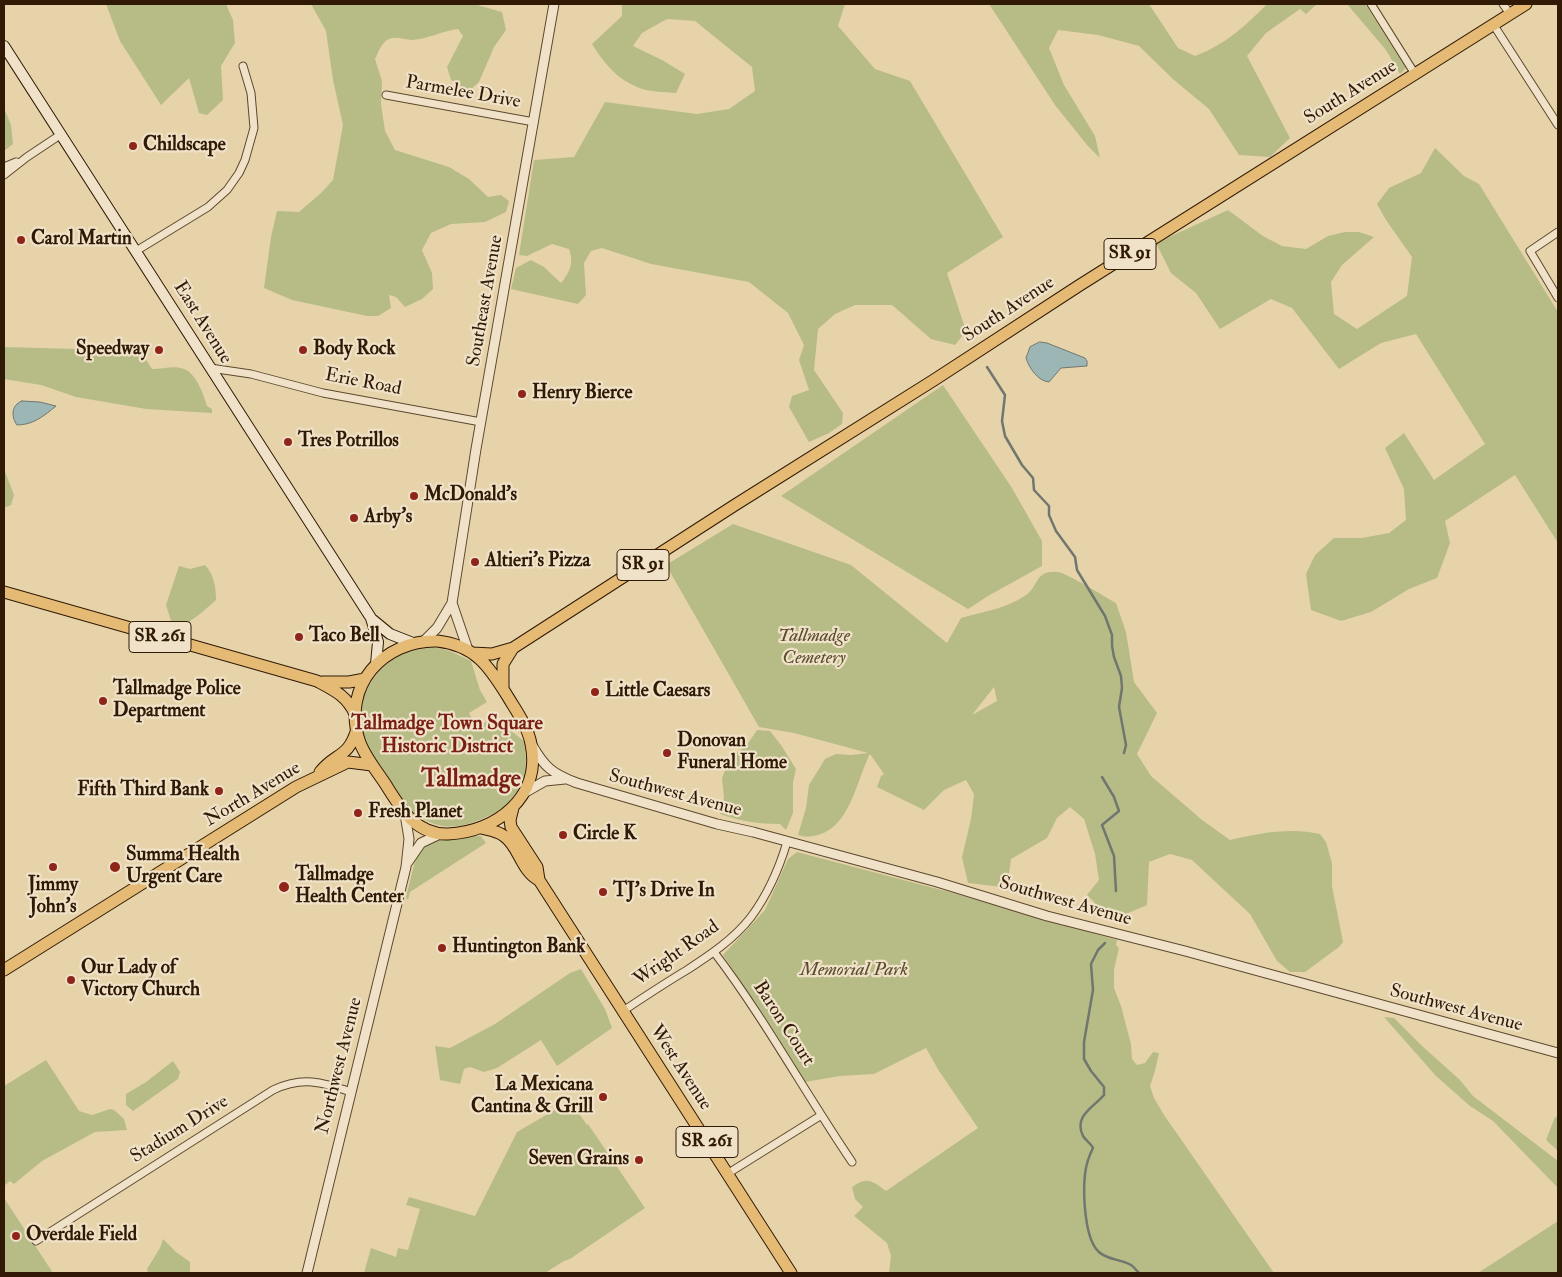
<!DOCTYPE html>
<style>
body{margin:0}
#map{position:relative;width:1562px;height:1277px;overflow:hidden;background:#e7d3aa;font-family:"IM FELL Double Pica",serif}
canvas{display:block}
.frame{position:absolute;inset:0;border:5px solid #301905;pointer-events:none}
</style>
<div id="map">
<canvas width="1562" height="1277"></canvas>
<div class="frame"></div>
</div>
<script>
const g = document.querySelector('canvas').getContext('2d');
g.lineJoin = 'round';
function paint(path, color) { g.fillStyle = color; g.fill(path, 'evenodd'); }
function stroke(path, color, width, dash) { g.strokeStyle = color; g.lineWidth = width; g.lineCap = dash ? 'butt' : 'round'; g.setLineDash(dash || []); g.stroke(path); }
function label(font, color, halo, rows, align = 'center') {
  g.font = font + ' "IM FELL Double Pica",serif'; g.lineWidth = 4.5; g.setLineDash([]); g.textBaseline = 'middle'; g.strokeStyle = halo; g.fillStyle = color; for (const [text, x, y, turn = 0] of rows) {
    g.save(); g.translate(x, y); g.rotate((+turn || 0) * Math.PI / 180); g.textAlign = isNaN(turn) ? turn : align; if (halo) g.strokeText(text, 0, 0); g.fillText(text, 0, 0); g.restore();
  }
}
paint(new Path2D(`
 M106 4H226L233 20 235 43 221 66 223 100 207 115 199 113 189 78 161 105 120 41Z
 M311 4H474L502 12 506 30 494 47 479 82 469 91 451 80 447 67 463 36 458 29C442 31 428 39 412 40 406 40 398 37 392 38 382 40 379 51 375 59L382 81 381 104 385 131 395 150 449 167 469 179 488 197 501 195 509 201 506 212 485 222 451 224 431 233 422 250 432 273 433 289 422 299 405 307 396 297 389 295 391 308 378 316H367L292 300 264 288 271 237 277 211 299 212 321 193 333 180 343 125 333 80 326 31Z
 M622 4H845L838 26 875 69 910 81 1003 237 947 273 966 331 955 345 931 339 892 305H855L835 314 818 329 814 370 843 413 842 424 829 433 809 442 789 407 792 396 809 390 799 360 804 345 788 313 749 282 651 264 602 248 591 251 584 263 586 295 578 304 511 289 516 268 531 260 544 267 561 283C570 272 574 263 569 249L552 244 527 256 519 255 534 160 574 157 605 102 697 114 729 109 755 91 752 67 695 21 667 19 642 33 633 46 662 60 685 74 676 93C664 92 648 92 637 87 617 79 603 62 592 44L622 16Z
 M989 4H1149L1178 48 1195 56C1223 46 1247 25 1267 4H1317L1306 14 1300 9 1266 33 1247 56 1290 138 1270 157 1239 155 1209 109 1174 80 1139 46 1098 35 1058 30 1049 48 1064 85 1095 136 1100 158 1087 145 1055 105Z
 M1347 4H1365L1406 68 1400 74 1386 50Z
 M4 108 11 125 13 144 4 151Z
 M1435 148 1464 176 1479 184 1558 312V543L1515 475 1445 521 1450 543 1437 578 1409 589 1371 612 1341 621 1311 610 1306 574 1315 555 1334 538H1362L1389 533 1406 520 1404 489 1385 448 1404 433 1434 480 1485 444 1416 334 1381 343 1339 369 1292 308 1271 299 1220 329 1196 293 1171 273 1156 243 1228 210 1263 236 1282 246 1306 249 1328 236 1345 232H1359L1374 237 1342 265 1331 282 1334 314 1357 329 1407 296 1412 257 1386 220 1377 204 1389 188 1421 173Z
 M136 344 152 369C162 369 175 365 184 369 196 373 204 395 207 406L212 409V413L146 409 76 397 41 385 4 379V347L78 349 92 355 107 356Z
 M943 385 1012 488 1042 541V566L988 596 968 609 781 496Z
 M4 469 14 495 11 505 4 508Z
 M733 524 851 565 947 643 961 618C982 612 1008 608 1026 595 1039 586 1035 569 1058 572 1067 573 1105 597 1116 603L1126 632 1134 682 1157 713 1137 754 1151 776 1202 820 1230 840C1258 833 1292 827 1320 834L1326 842 1332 863V886L1343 942 1339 947 1305 972H1290L1277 961 1250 914 1192 860 1170 854 1149 862 1147 905 1126 914 1099 907 1087 895 1099 880 1095 854 1084 819 1070 807 1057 818 1047 838 1011 859 1009 874 1002 887 968 883 962 857 971 819 974 794 966 780 944 790 924 810 877 787 881 776 884 774 870 754C856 781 850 831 813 836 807 837 804 837 798 835L806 808 809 785 825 759 836 754 851 755 868 753 794 733 759 727 666 565ZM994 687 997 701 972 715Z
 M205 565C214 575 216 587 216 600 204 611 192 621 177 629L173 627 166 605 179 566 190 569Z
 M433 647 450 651 471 661 480 690 487 702 469 713 477 727 496 716 506 727 524 741C526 755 528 772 522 785 520 790 516 794 513 798 508 804 500 811 493 814 476 822 457 830 438 825 410 817 402 799 388 777 378 762 364 745 361 727 356 693 380 661 411 650 418 648 426 648 433 647Z
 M757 730 770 731 781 745 796 769 793 782V813L786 830 780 824C758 824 740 821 720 814L724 798 722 778 730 758 747 745Z
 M470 836H481L486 843 410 892 408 900 406 897 416 857 422 846 435 839 450 840Z
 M797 852 953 893 1117 940 1116 945 1119 948 1114 970V988L1121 1006 1131 1044 1132 1059 1137 1065 1145 1063 1153 1052 1159 1053 1155 1071 1150 1086 1154 1098 1164 1115 1274 1273H889L891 1256 887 1243 854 1216 863 1207 855 1199 852 1187C868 1176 872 1181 886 1191L978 1128 939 1071 926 1048 874 1074 840 1076 805 1082 723 955 765 910 788 859Z
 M581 969 605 1009 612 1028 557 1066 541 1040 497 1068 484 1072 470 1067 464 1069 460 1084 440 1080 435 1046 450 1048 495 1024 570 973Z
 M1384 1017 1394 1018 1421 1045 1460 1080 1473 1096 1558 1161V1188L1493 1121 1470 1106 1436 1076Z
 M46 1060 79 1111 92 1115 110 1109 114 1110 124 1119 127 1130 95 1132 42 1161 14 1184 10 1181 4 1186V1086Z
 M173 1061 180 1072 178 1079 133 1111 126 1105V1094L146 1082Z
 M570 1101 587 1125 588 1124 645 1208 570 1259 564 1261 545 1273H364L371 1248 396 1257 398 1248 408 1250 420 1209 406 1205 409 1197 475 1216 517 1132Z
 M1555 1117 1558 1118V1151L1546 1140Z
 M4 1198 53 1273H4Z
 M1558 1221V1273H1478Z
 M163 1239 176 1252 190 1262V1273H148L147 1269 160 1248Z`), '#b7bc87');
const water = new Path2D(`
 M1040 342 1047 343 1085 358 1087 361V366L1061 368 1049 382C1038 381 1029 368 1026 358L1030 347Z
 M22 401 40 402 56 406C44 416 33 425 17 425 11 417 11 405 22 401Z`);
paint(water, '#9cb5b5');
stroke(water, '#71776f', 1);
stroke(new Path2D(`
 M987 367 1005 395 1002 421 1005 436 1022 465 1033 478 1034 490 1049 506V515L1056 531 1075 557 1077 570 1105 616 1112 635V646L1114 657 1121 676 1122 688 1119 707 1126 745 1124 753
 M1102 777 1114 797 1119 811 1102 825 1114 856 1116 891
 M1105 943 1098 950 1091 964 1093 990 1084 1042V1059L1091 1071 1104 1087V1095C1094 1107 1073 1116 1083 1136 1086 1141 1091 1143 1093 1148 1089 1156 1086 1165 1085 1174 1083 1192 1084 1239 1099 1252 1107 1260 1121 1259 1131 1265 1134 1267 1137 1271 1139 1273`), '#71776f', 2.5);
const minor = new Path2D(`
 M1371 4 1415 74
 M1503 4 1510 14
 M1493 24 1558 125
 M386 95 534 122
 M4 167 16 162
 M4 175 27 157 60 135
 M1558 232 1530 251 1558 298
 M136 251 208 207 227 190 239 173 245 160 254 128 251 93 243 66
 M210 368 251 374 323 393 481 422
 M714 952C765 1019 805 1093 852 1162
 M623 1011C644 997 665 983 687 970 710 955 734 939 751 917 768 894 779 869 787 842
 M727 1174 820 1116
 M36 1241 273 1090C302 1076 322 1082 351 1092`);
const tertiary = new Path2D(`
 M423 642 437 628 452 603
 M468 650 452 603 476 449 554 4
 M532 745C544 767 553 774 577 783L717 824 753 832 937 882 1047 916 1185 951 1558 1053
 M524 793 545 781 565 779
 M408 862 421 843 440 834
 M307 1273 406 867 409 839 405 814`);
const secondary = new Path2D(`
 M4 46 371 618 378 642 376 664
 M373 620 390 634 413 643`);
const primary = new Path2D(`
 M4 592 317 681C334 690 347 696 355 714
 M437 641C475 645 489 666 508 697 517 712 528 727 531 744 542 797 496 832 448 834 416 835 401 809 386 785 377 771 364 756 359 740 342 686 383 640 437 641Z
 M472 653 492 654 513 648 735 505 934 380 1080 285 1526 4
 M322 682H349L365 679
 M503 688V664L513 648
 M320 772C336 752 348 759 357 729
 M513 808 510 820 511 827 537 867 539 880
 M481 828C489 830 498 831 504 836 519 846 521 871 539 880L791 1273
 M4 970 296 787 348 762 372 765`);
stroke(minor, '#5e482e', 9);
stroke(tertiary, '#5e482e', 11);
stroke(secondary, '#301905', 12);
stroke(primary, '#301905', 13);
stroke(minor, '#efe2c8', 7);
stroke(tertiary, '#efe2c8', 9);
stroke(secondary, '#efe2c8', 10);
stroke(primary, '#e4ba75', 11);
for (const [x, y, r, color] of [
 [133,146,5,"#8f2418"],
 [21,240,5,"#8f2418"],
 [159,350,5,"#8f2418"],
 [303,350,5,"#8f2418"],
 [522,394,5,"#8f2418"],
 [288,442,5,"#8f2418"],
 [414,496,5,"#8f2418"],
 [354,518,5,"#8f2418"],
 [475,562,5,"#8f2418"],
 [299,637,5,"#8f2418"],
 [595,692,5,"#8f2418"],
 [103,701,5,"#8f2418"],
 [667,753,5,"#8f2418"],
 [219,791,5,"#8f2418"],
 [358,813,5,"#8f2418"],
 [563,835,5,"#8f2418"],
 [53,867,5,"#8f2418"],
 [115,867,6,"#8f2418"],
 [284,887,6,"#8f2418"],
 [603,892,5,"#8f2418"],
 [442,948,5,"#8f2418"],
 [71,980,5,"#8f2418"],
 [603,1097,5,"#8f2418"],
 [639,1160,5,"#8f2418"],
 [16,1236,5,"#8f2418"]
]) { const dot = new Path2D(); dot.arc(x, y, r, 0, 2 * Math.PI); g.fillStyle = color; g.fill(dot); stroke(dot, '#efe2c8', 2); }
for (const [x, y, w] of [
 [1130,254,52],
 [643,565,52],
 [160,637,62],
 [707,1142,62]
]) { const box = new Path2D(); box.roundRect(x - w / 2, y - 15.5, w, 31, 4); g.fillStyle = '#efe2c8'; g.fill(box); stroke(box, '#301905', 1); }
label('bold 18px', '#301905', null, [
 ["SR 91",1130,254],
 ["SR 91",643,565],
 ["SR 261",160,637],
 ["SR 261",707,1142]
]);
label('19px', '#301905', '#efe2c8', [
 ["Parmelee Drive",463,93,10],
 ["South Avenue",1351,93,-32],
 ["Southeast Avenue",486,301,-80],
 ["South Avenue",1009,310,-33],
 ["East Avenue",202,323,58],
 ["Erie Road",363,383,11],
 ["Southwest Avenue",675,794,15],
 ["North Avenue",253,795,-31],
 ["Southwest Avenue",1065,902,16],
 ["Wright Road",677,954,-35],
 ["Southwest Avenue",1456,1009,15],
 ["Baron Court",783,1024,57],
 ["Northwest Avenue",340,1066,-76],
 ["West Avenue",680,1068,57],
 ["Stadium Drive",180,1130,-32]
]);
label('bold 19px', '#301905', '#efe2c8', [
 ["Childscape",143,146],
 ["Carol Martin",31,240],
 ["Speedway",149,350,"right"],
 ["Body Rock",313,350],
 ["Henry Bierce",532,394],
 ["Tres Potrillos",298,442],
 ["McDonald's",424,496],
 ["Arby's",364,518],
 ["Altieri's Pizza",485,562],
 ["Taco Bell",309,637],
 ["Tallmadge Police",113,690],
 ["Department",113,712],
 ["Little Caesars",605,692],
 ["Donovan",677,742],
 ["Funeral Home",677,764],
 ["Fifth Third Bank",209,791,"right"],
 ["Fresh Planet",368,813],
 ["Circle K",573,835],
 ["Summa Health",126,856],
 ["Urgent Care",126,878],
 ["Tallmadge",295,876],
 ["Health Center",295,898],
 ["Jimmy",53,886,"center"],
 ["John's",53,908,"center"],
 ["TJ's Drive In",613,892],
 ["Huntington Bank",452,948],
 ["Our Lady of",81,969],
 ["Victory Church",81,991],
 ["La Mexicana",593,1086,"right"],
 ["Cantina & Grill",593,1108,"right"],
 ["Seven Grains",629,1160,"right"],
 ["Overdale Field",26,1236]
], 'left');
label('italic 19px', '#584a2c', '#efe2c8', [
 ["Tallmadge",814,637],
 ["Cemetery",814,659],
 ["Memorial Park",854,971]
]);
label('bold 20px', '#7a1f14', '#efe2c8', [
 ["Tallmadge Town Square",447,725],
 ["Historic District",447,748]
]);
label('bold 24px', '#7a1f14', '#efe2c8', [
 ["Tallmadge",471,781]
]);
</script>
